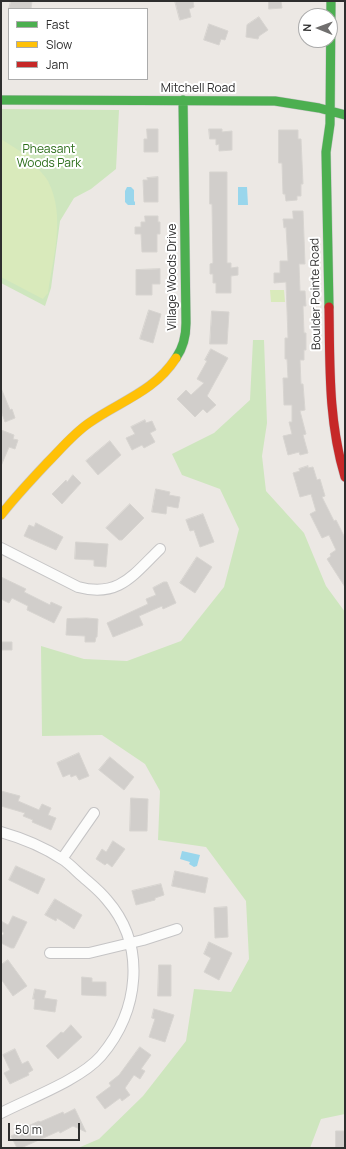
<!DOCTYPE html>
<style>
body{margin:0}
#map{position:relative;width:346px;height:1149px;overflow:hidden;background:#ece8e4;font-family:Manrope,sans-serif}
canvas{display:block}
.frame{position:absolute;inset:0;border:2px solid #2e2e2e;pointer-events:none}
.legend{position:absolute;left:8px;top:8px;width:140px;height:72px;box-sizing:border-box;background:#fff;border:1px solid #ababab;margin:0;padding:5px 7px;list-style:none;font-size:12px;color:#2e2e2e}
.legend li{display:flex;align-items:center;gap:8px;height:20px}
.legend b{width:20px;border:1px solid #ababab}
.north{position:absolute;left:298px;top:8px;width:40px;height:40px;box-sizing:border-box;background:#fff;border:1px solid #ababab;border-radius:50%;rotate:271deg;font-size:11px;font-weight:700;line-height:16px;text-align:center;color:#2e2e2e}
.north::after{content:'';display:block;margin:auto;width:14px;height:18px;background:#706f6e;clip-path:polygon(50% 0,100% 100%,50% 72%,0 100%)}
.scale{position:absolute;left:8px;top:1123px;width:72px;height:18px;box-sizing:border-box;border:2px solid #2e2e2e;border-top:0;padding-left:5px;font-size:12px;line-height:14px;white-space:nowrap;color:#2e2e2e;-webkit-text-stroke:3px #fff;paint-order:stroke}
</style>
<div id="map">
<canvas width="346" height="1149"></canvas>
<div class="frame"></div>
<ul class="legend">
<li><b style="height:5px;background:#4caf50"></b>Fast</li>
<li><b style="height:5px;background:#ffc107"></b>Slow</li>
<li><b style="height:5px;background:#c62828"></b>Jam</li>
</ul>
<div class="north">N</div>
<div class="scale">50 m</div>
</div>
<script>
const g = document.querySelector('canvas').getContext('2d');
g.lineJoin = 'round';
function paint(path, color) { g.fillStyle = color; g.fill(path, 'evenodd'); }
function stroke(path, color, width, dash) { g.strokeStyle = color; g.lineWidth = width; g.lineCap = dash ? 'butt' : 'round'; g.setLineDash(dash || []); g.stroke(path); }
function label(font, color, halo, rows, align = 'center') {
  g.font = font + ' Manrope,sans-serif'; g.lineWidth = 4; g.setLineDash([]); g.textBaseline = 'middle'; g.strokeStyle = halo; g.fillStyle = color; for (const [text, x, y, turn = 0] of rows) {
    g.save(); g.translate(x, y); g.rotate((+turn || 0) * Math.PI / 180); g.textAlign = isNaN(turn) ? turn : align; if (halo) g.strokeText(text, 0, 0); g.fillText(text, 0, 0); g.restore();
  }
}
paint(new Path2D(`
 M1 109 119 110 116 169 91 189 74 198 60 221 51 288 45 306 1 283Z
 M253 340H264L267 423 262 456 266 491 304 533 326 586 345 612V1114L321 1119 310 1148H78L99 1139 143 1096 186 1041 194 989 231 992 249 959 246 901 206 847 158 840 160 791 145 764 102 735 42 736 41 646 84 659 127 661 181 641 224 587 239 529 220 489 182 475 172 454 214 433 250 400Z`), '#cee6be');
paint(new Path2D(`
 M1 139 23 153 31 154 30 160C36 167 44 174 48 181 66 216 53 257 48 293L43 299 1 277Z
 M270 290H284L285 302H271Z`), '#d9eabb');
paint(new Path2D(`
 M127 187H131L134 190V201L135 202V205H128L125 202V191Z
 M238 187H247L248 205H238Z
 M182 851 200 855 197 866 194 867 189 864 190 862 180 859Z`), '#99d6ec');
const building = new Path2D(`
 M11 1H32L31 9H9Z
 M175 1H193L194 7 189 9 191 17 180 20Z
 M269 1H281L282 8 269 9Z
 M259 17 268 30 259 36 258 39 246 37 247 25Z
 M209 24 228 31 225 40 221 39 219 45 204 40Z
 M147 129H158V152H144V139H147Z
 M209 129H222V132L232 131V150L219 151V144L216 145V139H210Z
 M279 130H298V139H301L303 184H301V196H297V200L286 201 285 194H283L282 163H279Z
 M210 172H227V263H231V268L238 267V275L231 276V293H216V283H213V274H210V264L213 263 212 204H210Z
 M158 177V202H144L143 180H148L147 178Z
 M293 211H303L305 264H299L300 291H305L306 306H303L304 333H306V350H304V360H300L301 384H303L305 410 300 411 306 434 303 435 308 453 300 455 299 452 288 455 283 436 292 434 289 422H292V405H284L283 378H288L287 359H285V338H288L286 282 274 283V273H280V261H288L286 227 284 228 283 219H293Z
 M145 216H158V222H160V234H157V252H142L141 234H135V227H141V222H145Z
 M160 269V284H152V295H136V270Z
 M149 310 161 314 153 343 140 339Z
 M212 311 229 312 227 344H210Z
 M211 349 228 358 207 396 216 405 207 413 203 409 195 417 177 399 186 390 191 395 204 383 197 379 207 361 205 360Z
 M1 388 10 410 12 409 15 418 5 422 1 411Z
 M145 420 146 423 152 421 156 430 150 433 155 442 144 448 142 445 132 450 126 438 135 434 131 427Z
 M1 430 14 435 13 439 18 440 15 449 9 447 1 466Z
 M110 441 121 455 98 475 86 461Z
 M308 466V468L313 467 317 480 320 479 325 496 322 497 334 521 336 520 345 538V587L327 559 331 556 330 554 336 550 329 535 322 538 310 514 316 511 311 494 300 497 293 473 300 471 299 469Z
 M73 475 81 483 62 504 52 494 66 480 67 482Z
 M156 489 170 492 169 495 180 497 178 508 167 506 166 514 152 512Z
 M130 504 144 518 122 540H119L106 528Z
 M203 514 214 542 200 547 194 530 190 531 186 520Z
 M36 523 63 537 56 550 24 536 29 525 34 527Z
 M76 542 108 544 106 567 94 566V560L75 559Z
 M197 557 212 567 195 593 180 583Z
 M1 577 26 589 24 592 50 605 51 602 62 607 54 623 27 610 28 606 12 598 9 603 1 599Z
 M164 582H167L176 603 163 609 162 606 139 616 143 625 113 637 107 623 148 604 146 599 156 595 153 588Z
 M87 618 98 619 97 637H96L95 642H85V636L66 635 67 619Z
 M1 642H12V650H1Z
 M79 753 89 776 79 780 76 775 71 777 70 774 63 777 57 763Z
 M110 757 134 777 124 790 99 770Z
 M1 791 20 796 18 801 39 810 42 804 51 808 48 815 56 818 51 830 32 822 33 820 23 816 25 813 1 806Z
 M131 798 148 799 147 831H130Z
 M113 841 125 849 112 867 107 863 105 865 96 859 102 849 106 852Z
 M16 866 45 879 38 894 9 880Z
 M175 871 208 878 205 893 172 886Z
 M161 884 164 895 155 898V900L136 905 132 891Z
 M55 899 82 915 74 929 57 918 56 921 45 915Z
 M227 907 228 937 215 938 214 908Z
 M13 916 27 922 14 948H11L1 943V938L4 933 1 931V921L8 925Z
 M209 942 232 953 219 980 204 972 211 958 204 954Z
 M8 960 27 986 13 996 1 979V965Z
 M159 965H171V996H158Z
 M82 977 92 978V982H106V996L82 995Z
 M35 989 46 991 44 998 57 1000 55 1012 34 1009 35 999H33Z
 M154 1009 174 1015 165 1042 149 1037 155 1019 152 1018Z
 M71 1025 82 1037 58 1059 46 1046 61 1032 63 1033Z
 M140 1047 151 1055 141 1069 145 1071 140 1079 134 1075 125 1088 130 1095 122 1101 120 1098 105 1109 96 1097 111 1086 109 1083 119 1075Z
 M15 1049 22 1064 28 1061 33 1070 28 1073 29 1075 10 1084 4 1073 10 1070 3 1055Z
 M75 1109 86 1132 73 1126 60 1133 59 1131 21 1148H17L11 1136 29 1128 28 1126 39 1121 40 1122 63 1112 64 1114Z
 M336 1131H345V1148H336Z`);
paint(building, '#d1cecb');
stroke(building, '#d7d4d0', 1);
const street = new Path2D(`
 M1 548 78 587C119 598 133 575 160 549
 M1 832C22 838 44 847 62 859 70 864 76 871 83 877 91 884 100 891 107 900 147 946 139 1011 101 1056 80 1080 30 1098 1 1113
 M62 859 94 813
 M50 953H89L143 940 177 929`);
const fast = new Path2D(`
 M1 100 275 101 319 108 345 115
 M329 307 326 152 330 124 331 1
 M176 358C183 348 186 335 186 323L183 100`);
const slow = new Path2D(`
 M1 515C15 497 31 480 47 463 61 449 73 434 89 423 120 401 154 392 176 358`);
const jam = new Path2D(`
 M329 307C330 364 328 421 345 477`);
stroke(street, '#c5c4c5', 12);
stroke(fast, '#c5c4c5', 10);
stroke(slow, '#c5c4c5', 10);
stroke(jam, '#c5c4c5', 10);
stroke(street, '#fcfcfb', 10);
stroke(fast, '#4caf50', 9);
stroke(slow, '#ffc107', 9);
stroke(jam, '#c62828', 9);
label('12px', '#2e2e2e', '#fff', [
 ["Mitchell Road",198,89],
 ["Village Woods Drive",173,277,-90],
 ["Boulder Pointe Road",316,294,-91]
]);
label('12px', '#2c6e1b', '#fff', [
 ["Pheasant",49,150],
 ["Woods Park",49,164]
]);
</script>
